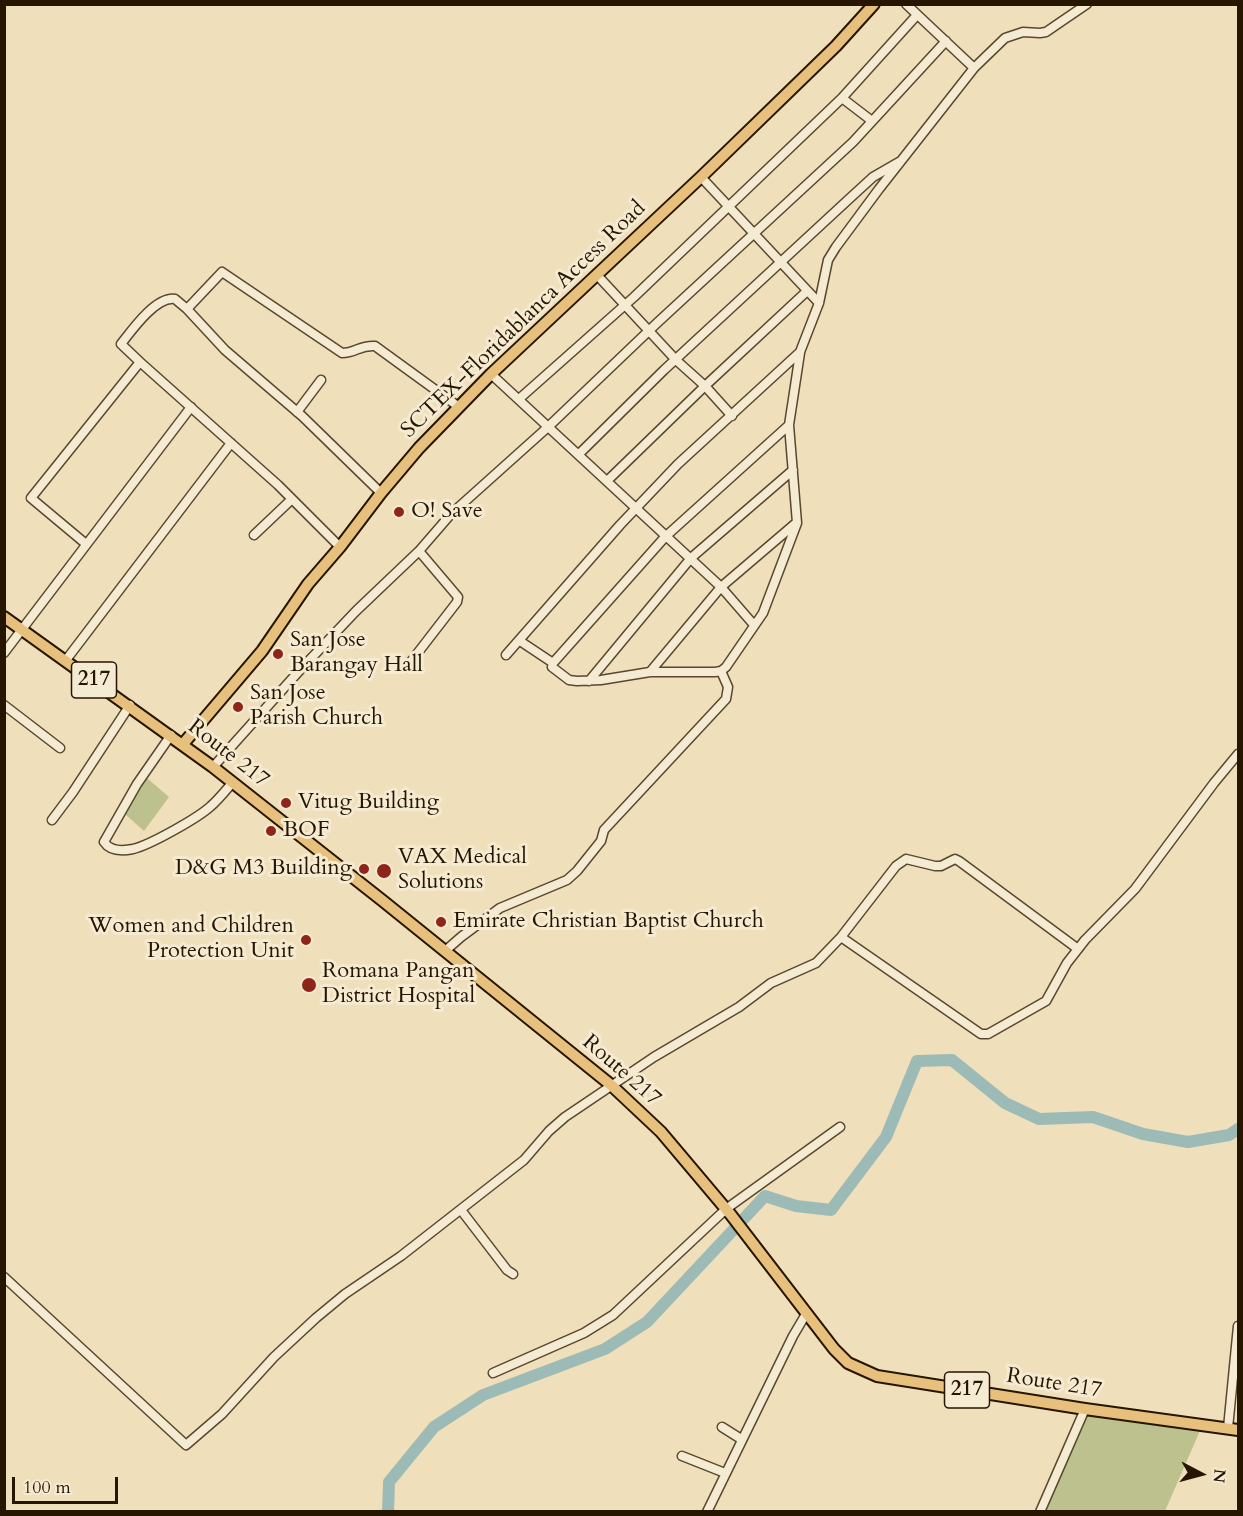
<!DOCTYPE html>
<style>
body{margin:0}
#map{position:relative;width:1243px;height:1516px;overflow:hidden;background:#efdfba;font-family:Cardo,serif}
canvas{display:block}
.frame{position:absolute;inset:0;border:6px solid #261600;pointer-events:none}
.north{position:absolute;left:1171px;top:1444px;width:60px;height:60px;-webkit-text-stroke:4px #f5ead2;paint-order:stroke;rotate:96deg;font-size:16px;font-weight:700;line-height:24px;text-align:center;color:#261600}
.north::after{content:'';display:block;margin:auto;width:21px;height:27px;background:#261600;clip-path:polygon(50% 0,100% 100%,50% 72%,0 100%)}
.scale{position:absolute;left:12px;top:1477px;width:106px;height:27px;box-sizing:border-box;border:3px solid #261600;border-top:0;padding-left:8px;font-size:18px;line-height:21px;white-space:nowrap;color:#261600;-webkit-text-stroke:4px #f5ead2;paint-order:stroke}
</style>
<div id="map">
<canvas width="1243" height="1516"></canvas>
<div class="frame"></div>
<div class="north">N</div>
<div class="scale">100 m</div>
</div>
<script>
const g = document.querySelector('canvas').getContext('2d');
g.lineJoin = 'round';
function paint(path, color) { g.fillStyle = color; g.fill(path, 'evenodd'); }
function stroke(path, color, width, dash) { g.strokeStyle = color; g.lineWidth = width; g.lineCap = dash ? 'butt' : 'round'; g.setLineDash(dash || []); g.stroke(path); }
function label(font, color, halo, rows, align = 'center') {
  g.font = font + ' Cardo,serif'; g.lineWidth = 6; g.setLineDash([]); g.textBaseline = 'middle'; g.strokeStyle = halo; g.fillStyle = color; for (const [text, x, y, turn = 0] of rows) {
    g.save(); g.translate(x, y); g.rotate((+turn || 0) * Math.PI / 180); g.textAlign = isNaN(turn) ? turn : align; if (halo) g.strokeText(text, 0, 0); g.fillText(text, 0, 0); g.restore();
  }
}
paint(new Path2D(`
 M144 778 148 779 169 797 144 831 125 814Z
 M1087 1411 1202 1426 1165 1511 1044 1512Z`), '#bcc18d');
stroke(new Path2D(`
 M388 1512 389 1482 434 1427 483 1395 605 1349 647 1322 765 1196 796 1206 831 1210 886 1137 917 1061 952 1060 1005 1103 1039 1119 1093 1117 1143 1134 1188 1142 1229 1135 1238 1129`), '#9cbbb6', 12);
const minor = new Path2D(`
 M906 4 974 68
 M842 98 872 121
 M701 177 819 303
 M597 275 676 360 705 386 732 416
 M187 309 222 272 342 353C356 353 359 345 375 346L459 407
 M491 374 721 587 754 625
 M519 399 634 297 842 98 917 15
 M297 412 321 380
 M579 454 664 370 849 199 873 177 899 162
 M607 481 705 386 806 292
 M254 535 292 499
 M86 544 31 498 140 362
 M340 547 278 485 140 362 121 344C132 330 156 296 175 299L187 309 225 350 302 416 381 493
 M520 641 553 663 552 667 569 680 577 681 601 680 650 672H715L721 671 726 667 763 613 797 523 789 425 800 353
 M4 653 191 407
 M506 655 620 525 678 464 800 352 819 303 828 260 836 247 879 189 974 68 1005 38 1023 32 1040 33 1046 32 1087 4
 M66 660 231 443
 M553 663 665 537 789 425
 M406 668 457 602 458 597 419 551
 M650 672 721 587 796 523
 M589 681 691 558 793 470
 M4 705 60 748
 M171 735 137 784 104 842C110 851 123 851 133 849 150 845 198 818 211 806 219 799 226 790 233 782
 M213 767 300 670 356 611 419 551 451 514 548 427 657 323 853 142 946 41
 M52 820 73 792 130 705
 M841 937 981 1034H988L1046 1001 1067 963 1085 940 1135 889 1214 783 1238 754
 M445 951 461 937 500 908 567 880 577 871 601 841 604 830 726 699 728 687 721 671
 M461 1210 507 1270 513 1274
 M4 1277 186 1445 222 1414 274 1357 316 1318 345 1294 401 1256 524 1160 549 1131 565 1117 654 1057 739 1007 771 983 816 963 841 937 896 866 906 859 935 866H941L955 859 959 861 1078 949
 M493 1373 584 1333 613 1315 726 1209 840 1127
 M722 1427 741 1439
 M1228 1428 1238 1326
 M682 1456 725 1473
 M707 1512 793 1336 806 1314
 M1040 1512 1085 1409`);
const major = new Path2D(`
 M4 617 213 767 383 901 611 1085 661 1132 731 1215 834 1349 848 1363 877 1376 1085 1409 1238 1430
 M183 744 262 651 308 584 340 547 381 493 419 448 491 374 701 177 836 46 874 4`);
stroke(minor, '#58482e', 11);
stroke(major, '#261600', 14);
stroke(minor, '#f5ead2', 8);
stroke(major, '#e8c07d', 10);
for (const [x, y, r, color] of [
 [399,512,6,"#8f2418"],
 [278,654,6,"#8f2418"],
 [238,707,6,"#8f2418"],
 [286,803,6,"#8f2418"],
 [271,831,6,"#8f2418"],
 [364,869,6,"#8f2418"],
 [384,871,8,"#8f2418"],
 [441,922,6,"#8f2418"],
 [306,940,6,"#8f2418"],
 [309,985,8,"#8f2418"]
]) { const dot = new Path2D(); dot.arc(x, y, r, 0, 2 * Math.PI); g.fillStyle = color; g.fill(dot); stroke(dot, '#f5ead2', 2); }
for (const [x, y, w] of [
 [94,680,45],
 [967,1390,45]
]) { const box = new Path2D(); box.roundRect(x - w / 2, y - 18, w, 36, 4.5); g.fillStyle = '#f5ead2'; g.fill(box); stroke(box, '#261600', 1.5); }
label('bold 21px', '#261600', null, [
 ["217",94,680],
 ["217",967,1390]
]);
label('22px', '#261600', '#f5ead2', [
 ["SCTEX-Floridablanca Access Road",524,320,-44],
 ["Route 217",228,754,38],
 ["Route 217",621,1071,41],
 ["Route 217",1054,1384,9]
]);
label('22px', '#261600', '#f5ead2', [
 ["O! Save",411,512],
 ["San Jose",290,641],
 ["Barangay Hall",290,666],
 ["San Jose",250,694],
 ["Parish Church",250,719],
 ["Vitug Building",298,803],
 ["BOF",283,831],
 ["VAX Medical",398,858],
 ["Solutions",398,883],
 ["D&G M3 Building",352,869,"right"],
 ["Emirate Christian Baptist Church",453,922],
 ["Women and Children",294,927,"right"],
 ["Protection Unit",294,952,"right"],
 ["Romana Pangan",322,972],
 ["District Hospital",322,997]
], 'left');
</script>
